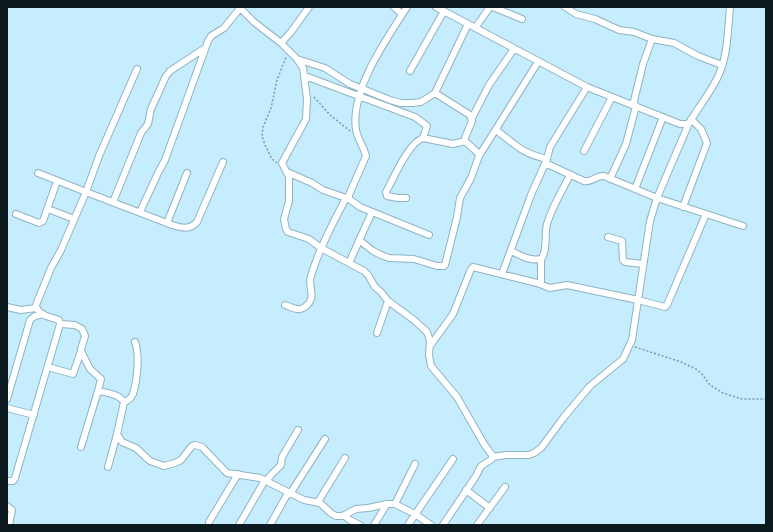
<!DOCTYPE html>
<style>
body{margin:0}
#map{position:relative;width:773px;height:532px;overflow:hidden;background:#c6edfe;font-family:"Exo 2",sans-serif}
canvas{display:block}
.frame{position:absolute;inset:0;border:8px solid #0c1a20;pointer-events:none}
</style>
<div id="map">
<canvas width="773" height="532"></canvas>
<div class="frame"></div>
</div>
<script>
const g = document.querySelector('canvas').getContext('2d');
g.lineJoin = 'round';
function stroke(path, color, width, dash) { g.strokeStyle = color; g.lineWidth = width; g.lineCap = dash ? 'butt' : 'round'; g.setLineDash(dash || []); g.stroke(path); }
const street = new Path2D(`
 M239 7 254 22 281 43 297 59 303 68 307 99 306 119 282 163 289 177V201L284 219 286 229 288 232 309 239 321 248 364 271 368 275 375 287 381 292 388 301 414 320 427 332 430 341 429 355 431 366 457 397 484 444 492 455V459L481 466 476 476 443 525
 M394 7 402 14
 M407 7C386 40 350 90 356 130 358 140 364 147 366 156L349 195V199L360 207 429 235
 M436 7 587 87 680 124H686L689 123C699 106 713 90 720 72 728 52 728 28 730 7
 M493 7 522 19
 M565 7 576 14 595 19 619 30 634 32 652 39 674 43 698 56 722 65
 M475 28 490 7
 M281 43 291 32 309 7
 M297 59 325 68 350 84 390 100 401 103H412L421 102 435 93 468 24
 M410 71 444 11
 M305 76 415 117 427 126 423 138
 M633 105 643 64 652 39
 M472 118 489 85 514 49
 M496 130C516 145 521 153 547 159
 M584 151 612 97
 M479 156 538 62
 M545 163 584 181C592 183 596 175 604 176L657 198 743 226
 M287 172 312 183 323 190 349 199
 M38 173 86 192 99 156 137 69
 M610 179 626 144 636 106
 M635 189 663 117
 M406 198H398L387 196 386 192C394 178 408 143 423 138L453 144 465 141
 M113 202 141 133 148 124 151 109 166 76 170 71 205 48
 M683 207 707 143 701 129 691 119
 M48 209 74 219
 M140 212 158 173 165 160 208 41 211 36 224 28 241 7
 M16 214 39 223 43 221 57 181
 M167 223 187 173
 M608 237 622 241 623 260 625 262 643 264
 M359 240 373 251 381 255 389 258 414 259 437 266H444L445 265 457 217 460 198 471 178 479 156 478 153 465 141V138L472 121 470 115 435 93
 M511 251C520 255 533 263 542 258 548 248 544 235 547 224 552 207 562 191 570 175
 M349 263 372 212
 M502 274 531 195 547 159 550 147 587 87
 M541 284V260
 M285 305C291 307 299 312 305 307 318 297 307 287 311 276 319 249 333 223 346 198
 M7 307 21 310 36 308
 M60 324 75 325 82 329 85 336 81 349 82 353 90 369 101 379 98 391C107 393 119 394 124 402L117 434 122 442 136 448 150 461 164 466 175 463 181 460 192 446 195 445 202 447 227 473 260 478 304 500 320 503 332 514 336 516H343L356 509 368 508 387 504H395L415 514 431 525
 M377 333 388 301
 M430 346 453 314 471 269 473 267 537 283 550 288 567 285 638 300 665 307 667 305 706 214
 M48 367 73 374 81 351
 M7 399 30 320 35 316 43 314
 M124 402C128 401 131 398 133 394 137 381 140 355 135 342
 M7 408 34 415
 M81 447 98 391
 M493 457 506 455H529L534 453 541 448 564 417 590 386 623 359 632 340 650 221 657 198 689 123
 M108 467 117 434
 M7 481H13L15 478 60 324 59 320C50 317 37 315 36 305L51 268 61 250 86 192 172 225C182 228 190 230 197 222L223 162
 M266 481 271 475 281 465 282 457 298 430
 M466 490 490 508
 M290 494 325 439
 M318 502 345 458
 M395 504 415 464
 M7 506 12 510 9 525
 M344 515 348 519 360 525
 M209 522 238 474
 M239 525 265 480
 M270 525 288 493
 M374 525 387 504
 M408 525 453 459
 M477 525 505 487`);
stroke(street, '#8eb3c3', 8);
stroke(new Path2D(`
 M314 97 330 115 350 131
 M277 163 272 159 265 145 262 136 263 127 271 108 277 80 286 57
 M635 347 681 362 696 369 702 374 710 385 723 393 742 399H766`), '#7c99a6', 1.5, [2, 2]);
stroke(street, '#fff', 6);
</script>
